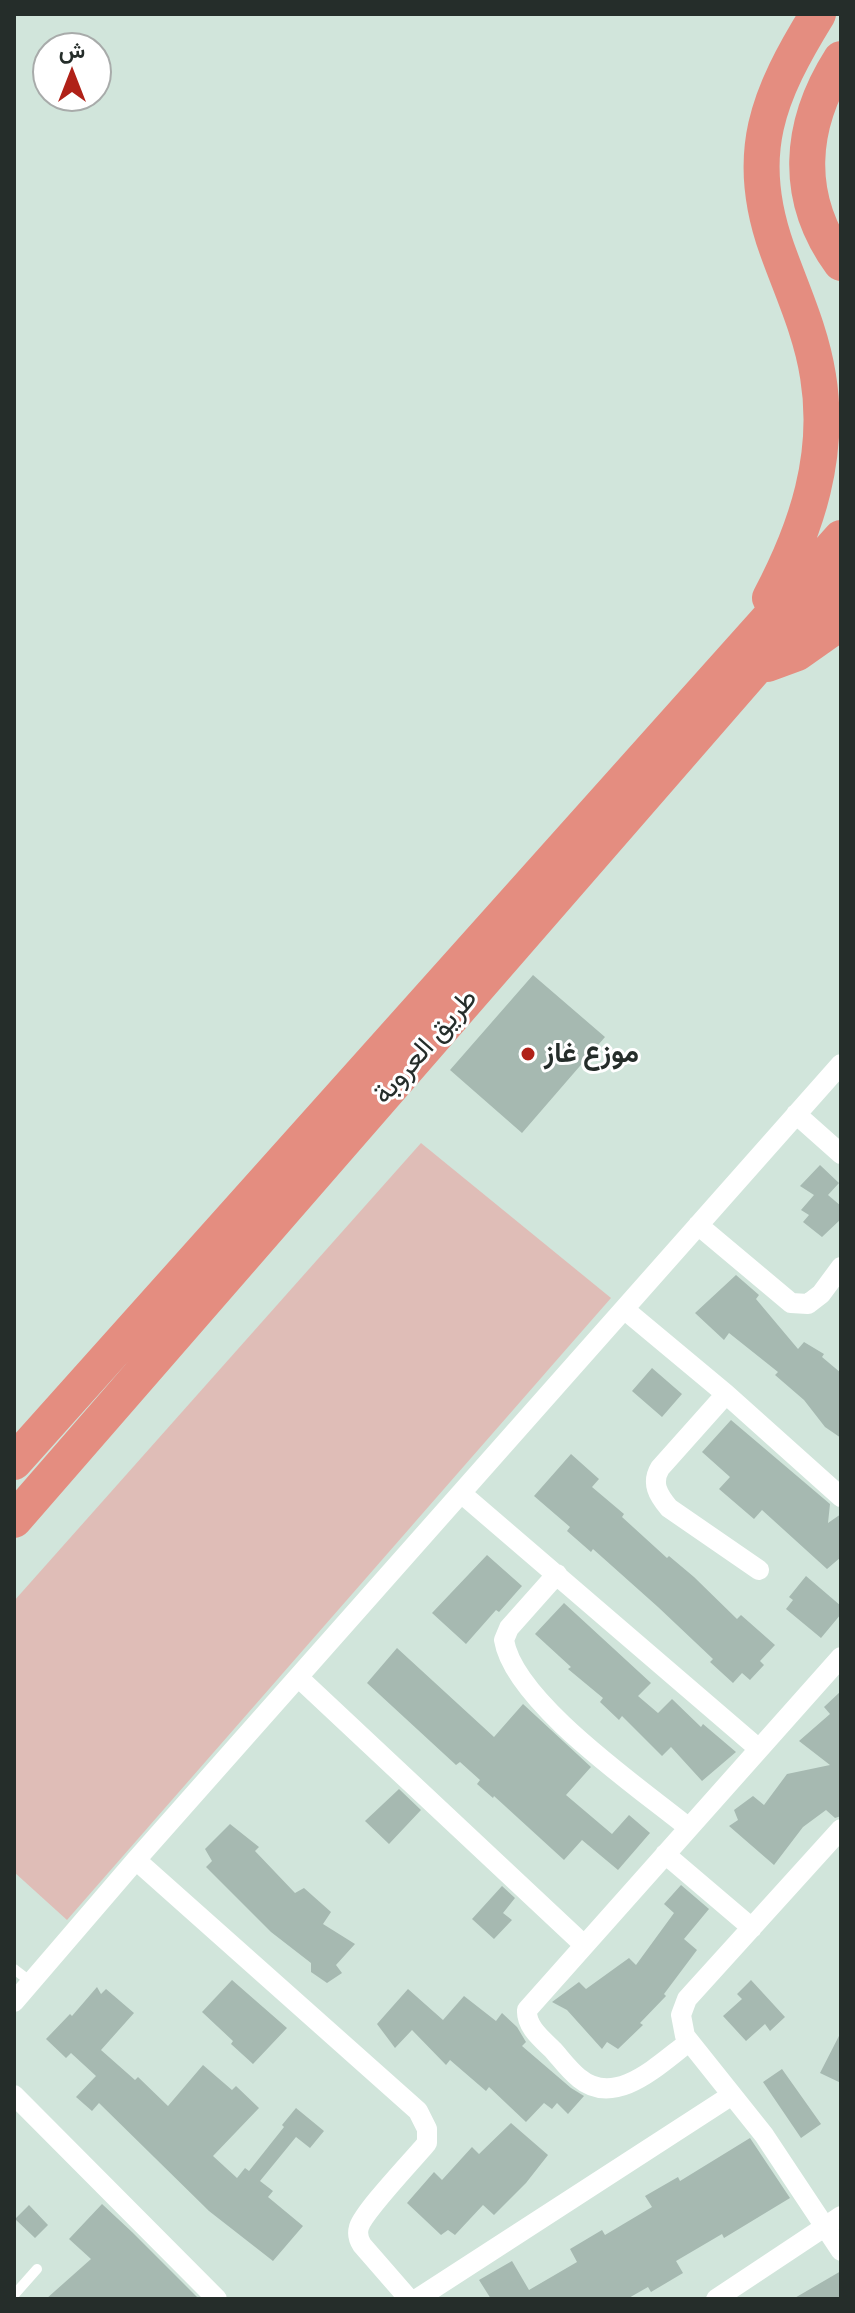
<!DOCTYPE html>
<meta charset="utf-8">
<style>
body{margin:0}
#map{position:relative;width:855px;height:2313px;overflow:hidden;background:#d1e5db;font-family:"Archivo Narrow",Vazirmatn,sans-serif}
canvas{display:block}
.frame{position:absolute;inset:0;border:16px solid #252d2a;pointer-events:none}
.north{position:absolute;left:32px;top:32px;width:80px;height:80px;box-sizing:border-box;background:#fff;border:2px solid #a8abaa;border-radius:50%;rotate:0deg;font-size:22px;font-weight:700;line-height:32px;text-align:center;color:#252d2a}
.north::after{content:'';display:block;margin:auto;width:28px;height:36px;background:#b02118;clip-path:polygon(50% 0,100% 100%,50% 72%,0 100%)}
</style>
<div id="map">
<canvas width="855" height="2313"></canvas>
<div class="frame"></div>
<div class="north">ش</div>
</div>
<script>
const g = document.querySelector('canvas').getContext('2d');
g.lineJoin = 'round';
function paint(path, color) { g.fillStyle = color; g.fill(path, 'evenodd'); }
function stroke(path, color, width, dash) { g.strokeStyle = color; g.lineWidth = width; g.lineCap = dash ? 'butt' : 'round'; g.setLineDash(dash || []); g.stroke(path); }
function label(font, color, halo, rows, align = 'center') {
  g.font = font + ' "Archivo Narrow",Vazirmatn,sans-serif'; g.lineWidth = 6; g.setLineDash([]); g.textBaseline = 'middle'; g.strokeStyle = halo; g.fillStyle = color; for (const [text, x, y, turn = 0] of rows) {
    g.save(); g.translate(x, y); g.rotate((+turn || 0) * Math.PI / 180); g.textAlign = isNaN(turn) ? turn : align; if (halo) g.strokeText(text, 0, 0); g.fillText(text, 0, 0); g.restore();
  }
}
paint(new Path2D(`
 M421 1143 611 1298 67 1920 14 1872V1601Z`), '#dfbdb7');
paint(new Path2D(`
 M533 975 605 1037 522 1133 450 1070Z
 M820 1165 839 1183 828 1195 841 1206V1219L822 1237 803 1222 809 1215 801 1210 814 1195 800 1186Z
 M736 1275 759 1295 756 1299 798 1349 804 1342 824 1354 822 1357 841 1373V1438L825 1427 804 1400 775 1375 778 1372 729 1333 724 1340 695 1313Z
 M652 1368 682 1394 662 1417 632 1391Z
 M731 1420 830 1504 828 1523 841 1514V1557L827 1569 762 1510 754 1519 719 1489 730 1477 702 1452Z
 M571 1454 599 1479 592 1487 624 1514 622 1517 667 1558 669 1556 694 1577 737 1619 741 1615 775 1645 760 1661 764 1665 750 1680 742 1673 733 1683 710 1662 713 1659 658 1607 593 1549 591 1552 567 1531 570 1527 534 1496Z
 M487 1555 522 1586 499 1612 496 1610 466 1644 432 1613Z
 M806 1576 841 1606V1614L821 1638 786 1609 793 1600 789 1597Z
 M564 1603 651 1683 638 1696 658 1713 672 1699 701 1727 703 1724 736 1752 702 1781 671 1747 662 1756 622 1716 619 1720 600 1702 603 1698 568 1669 571 1667 535 1634Z
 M397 1648 494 1737 523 1704 591 1767 566 1795 612 1834 629 1815 650 1833 618 1870 582 1840 564 1860 494 1796 493 1798 477 1784 480 1780 460 1762 456 1765 367 1683Z
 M841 1691V1816L835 1818 826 1810 803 1827 774 1865 729 1826 738 1820 734 1810 753 1796 764 1805 787 1774 830 1765 799 1741 830 1714 824 1707Z
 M399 1789 421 1810 389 1844 365 1821Z
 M230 1824 259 1847 255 1851 295 1893 304 1888 331 1912 323 1924 355 1944 336 1965 342 1973 327 1983 311 1972V1963L271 1932 206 1867 212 1861 205 1849Z
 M681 1885 709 1909 684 1939 697 1950 664 1994 666 1996 640 2023 643 2025 618 2049 607 2042 602 2049 567 2010 552 2002 579 1982 586 1989 629 1958 636 1965 674 1913 664 1904Z
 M502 1886 515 1898 503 1913 512 1920 494 1939 472 1919Z
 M232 1980 287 2028 253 2064 231 2044 233 2041 202 2012Z
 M751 1980 785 2017 770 2031 765 2024 746 2041 723 2016 742 1999 737 1994Z
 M97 1987 101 1994 106 1989 134 2013 101 2050 135 2080 138 2077 168 2106 203 2065 232 2090 236 2086 259 2108 213 2156 237 2178 245 2168 249 2171 284 2127 282 2125 296 2108 324 2131 310 2148 296 2137 260 2181 273 2191 268 2197 303 2226 273 2261 209 2211 99 2103 92 2111 76 2097 96 2076 71 2053 66 2058 46 2039 70 2014 72 2016Z
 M408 1989 443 2020 464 1996 496 2021 502 2013 517 2027 526 2042 522 2046 571 2088 584 2096 568 2114 557 2103 552 2109 544 2103 526 2122 489 2087 486 2091 450 2060 446 2065 412 2030 395 2048 377 2024Z
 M841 2032V2083L820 2073Z
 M782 2069 821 2124 801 2138 763 2082Z
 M511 2123 548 2155 526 2183 494 2215 483 2205 455 2235 448 2230 441 2235 407 2203 434 2172 442 2180 472 2147 479 2154Z
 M750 2138 790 2198 724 2238 722 2234 676 2261 683 2273 651 2292 648 2287 627 2299H491L479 2280 512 2261 529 2290 577 2262 570 2249 602 2230 605 2235 652 2207 645 2196 678 2177 680 2181Z
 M102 2204 132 2232 199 2299H46L91 2259 69 2239Z
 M29 2205 48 2225 35 2238 15 2219Z
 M841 2271V2299H793Z`), '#a6b9b1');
stroke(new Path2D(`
 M14 1969 31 1982
 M14 2295 37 2269`), '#fff', 10);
stroke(new Path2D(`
 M796 1114 841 1154
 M698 1225 791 1303 808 1304 821 1294 841 1267
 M624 1309 726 1394 841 1497
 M726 1394 660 1468C651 1483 658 1495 669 1508L759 1570
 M461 1493 759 1749
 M557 1574 509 1628 504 1640C514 1702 640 1788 689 1828
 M298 1677 584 1945
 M841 1829 687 1999 681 2015 685 2036 764 2135 841 2251
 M665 1854 752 1928
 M136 1860 418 2111 427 2129V2143C414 2159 364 2211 359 2227 357 2234 358 2239 362 2245L409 2299
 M14 2002 136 1860 841 1064
 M689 2042C660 2063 616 2109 579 2078 569 2070 561 2059 553 2050 542 2039 526 2027 527 2010L841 1657
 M14 2095 217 2299
 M417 2299 732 2095
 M716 2299 841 2216`), '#fff', 20);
stroke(new Path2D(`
 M841 59C799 125 793 197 841 263
 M770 598C807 528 831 455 818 376 811 331 792 291 777 249 743 154 768 95 818 14
 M767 664 797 653 841 622
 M14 1462 841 538
 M14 1520 757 666 841 576`), '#e48d80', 36);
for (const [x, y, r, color] of [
 [528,1054,8,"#b02118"]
]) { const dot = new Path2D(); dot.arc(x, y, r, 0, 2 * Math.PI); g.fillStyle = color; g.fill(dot); stroke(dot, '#fff', 3); }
label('28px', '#252d2a', '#fff', [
 ["طريق العروبة",426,1047,-49]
]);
label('bold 28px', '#252d2a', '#fff', [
 ["موزع غاز",544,1054]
], 'left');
</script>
